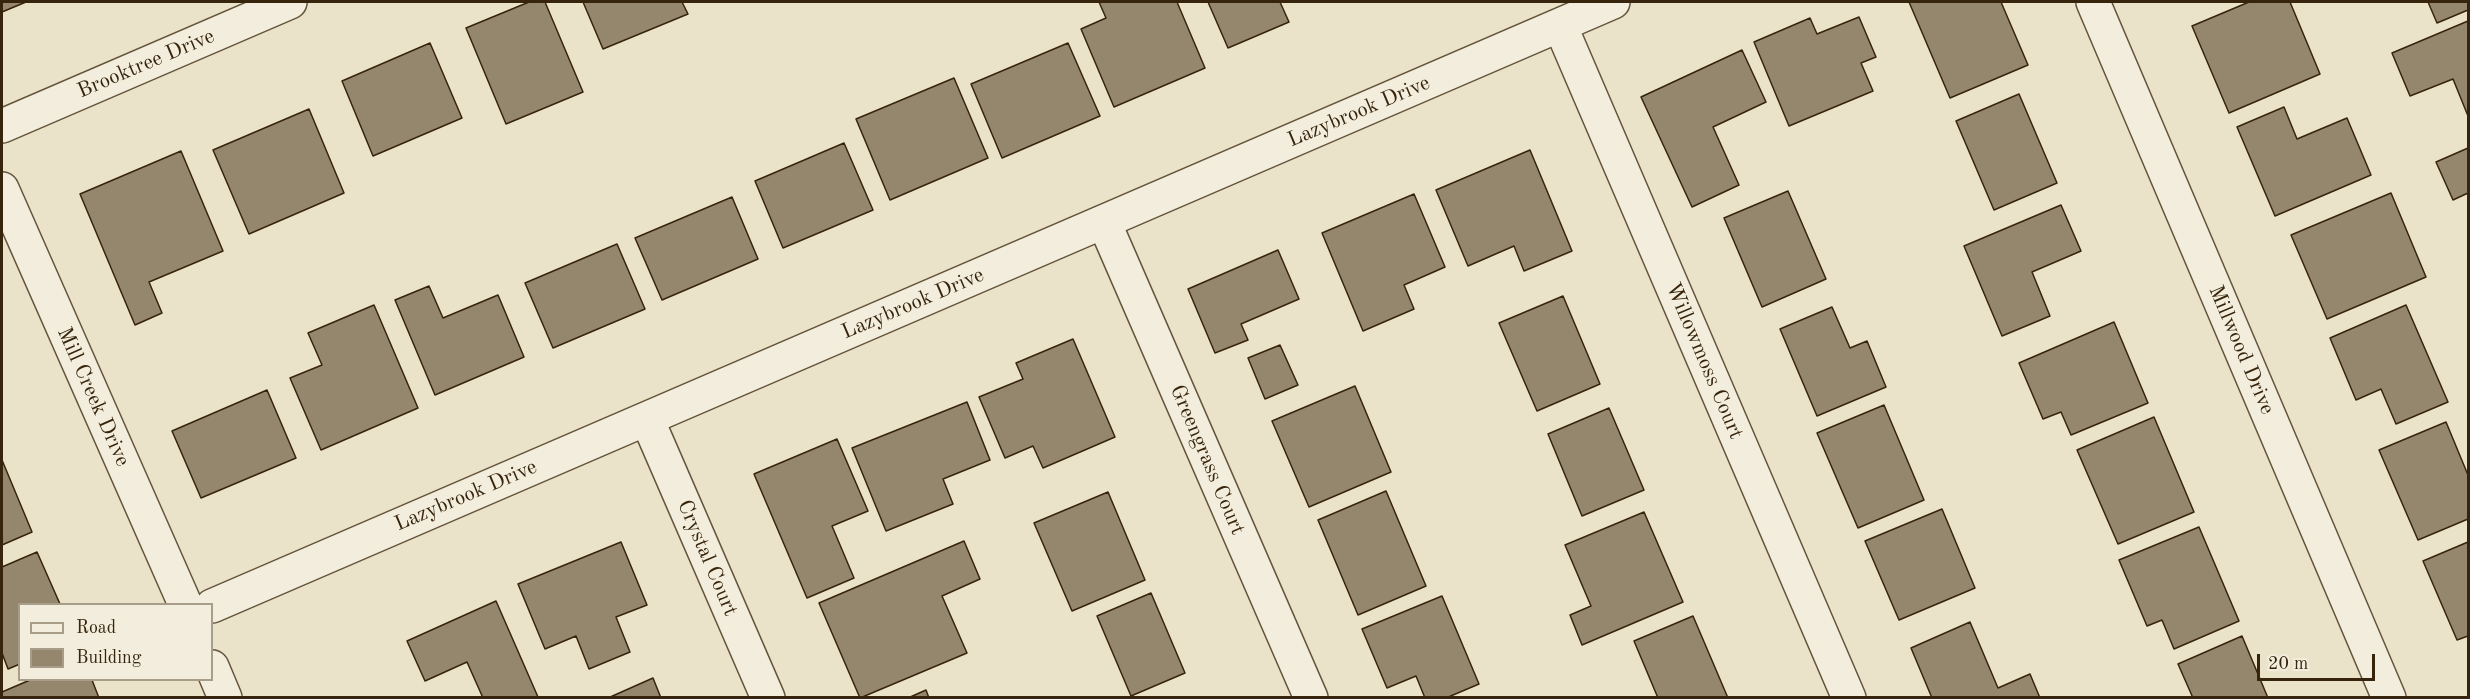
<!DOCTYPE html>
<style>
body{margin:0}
#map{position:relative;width:2470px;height:699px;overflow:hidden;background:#ebe3c9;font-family:"Old Standard TT",serif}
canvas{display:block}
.frame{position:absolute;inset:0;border:3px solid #37240c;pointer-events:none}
.legend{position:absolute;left:18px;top:603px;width:195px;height:78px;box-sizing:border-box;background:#f2eddc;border:2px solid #a79d89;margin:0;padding:8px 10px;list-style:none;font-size:18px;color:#37240c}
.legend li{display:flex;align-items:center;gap:12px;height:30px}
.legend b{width:30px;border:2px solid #a79d89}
.scale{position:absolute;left:2257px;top:654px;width:118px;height:27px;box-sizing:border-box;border:3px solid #37240c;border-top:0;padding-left:8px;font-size:18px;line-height:21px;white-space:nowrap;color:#37240c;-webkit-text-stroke:4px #f2eddc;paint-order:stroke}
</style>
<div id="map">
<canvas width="2470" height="699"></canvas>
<div class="frame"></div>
<ul class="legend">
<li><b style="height:8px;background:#f2eddc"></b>Road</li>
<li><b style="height:16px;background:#95876e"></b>Building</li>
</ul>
<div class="scale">20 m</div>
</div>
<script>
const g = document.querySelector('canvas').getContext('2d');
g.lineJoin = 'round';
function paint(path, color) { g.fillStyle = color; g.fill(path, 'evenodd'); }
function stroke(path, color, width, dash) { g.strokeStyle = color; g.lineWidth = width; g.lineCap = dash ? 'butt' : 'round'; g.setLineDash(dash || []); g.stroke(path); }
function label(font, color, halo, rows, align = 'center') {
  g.font = font + ' "Old Standard TT",serif'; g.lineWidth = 6; g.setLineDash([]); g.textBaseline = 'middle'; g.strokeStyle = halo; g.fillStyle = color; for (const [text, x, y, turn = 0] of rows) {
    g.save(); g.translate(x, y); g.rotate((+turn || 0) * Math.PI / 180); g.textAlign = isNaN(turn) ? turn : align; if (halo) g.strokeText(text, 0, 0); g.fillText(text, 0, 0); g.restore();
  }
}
const building = new Path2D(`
 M2 2H26L2 12Z
 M529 2H545L583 92 506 124 466 28Z
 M583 2H682L688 14 603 49Z
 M1099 2H1177L1205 68 1114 107 1081 29 1106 18Z
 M1208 2H1280L1289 22 1228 48Z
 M1909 2H2001L2028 65 1950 98Z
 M2249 2H2290L2320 74 2229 113 2192 26Z
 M2428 2H2468V10L2437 23Z
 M1859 17 1876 57 1861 63 1873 91 1789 126 1754 42 1810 18 1817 34Z
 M2468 21V116L2453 79 2410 96 2392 53Z
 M430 43 462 118 373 156 342 81Z
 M1068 43 1100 116 1002 158 971 84Z
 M1742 50 1766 102 1713 127 1739 185 1692 207 1641 97Z
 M954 78 988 158 890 200 856 119Z
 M2019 94 2057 183 1994 210 1956 121Z
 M2284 107 2297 139 2347 118 2371 175 2275 216 2237 127Z
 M309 109 344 193 249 234 213 150Z
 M844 143 873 210 783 248 755 181Z
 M2468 148V193L2453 200 2436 162Z
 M1530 150 1572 251 1524 271 1514 246 1468 266 1436 190Z
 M181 151 223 251 149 282 162 313 135 325 80 194Z
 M1788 191 1826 279 1762 307 1724 218Z
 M2391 193 2426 277 2327 319 2291 235Z
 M1414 194 1445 267 1404 285 1414 309 1363 331 1322 233Z
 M732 197 758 259 662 300 635 238Z
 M2061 205 2081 251 2032 272 2050 316 2002 336 1964 246Z
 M617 244 645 309 553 348 525 283Z
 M1278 250 1299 299 1241 324 1248 340 1215 353 1188 289Z
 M429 286 443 318 498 295 524 357 435 395 395 300Z
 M1563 296 1600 384 1537 411 1499 323Z
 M374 305 418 408 321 450 290 378 322 365 308 333Z
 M2406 305 2448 402 2396 424 2381 389 2356 400 2330 338Z
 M1832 307 1850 348 1867 341 1886 387 1817 416 1780 329Z
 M2114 322 2148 403 2071 435 2061 412 2043 419 2019 363Z
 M1073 339 1115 437 1043 468 1033 446 1005 458 979 397 1023 379 1016 363Z
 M1280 345 1298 385 1265 399 1248 358Z
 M1355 386 1391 472 1309 507 1272 421Z
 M267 390 296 458 201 498 172 431Z
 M967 402 990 460 943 479 953 504 886 531 852 448Z
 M1884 405 1924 500 1858 528 1817 433Z
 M1609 408 1644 490 1582 516 1548 434Z
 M2154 417 2194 512 2118 544 2077 450Z
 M2446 422 2468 475V519L2418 540 2379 450Z
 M837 439 868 511 832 526 854 578 807 598 754 474Z
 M2 460 32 532 2 545Z
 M1386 491 1426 586 1358 615 1318 520Z
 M1108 492 1145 580 1072 611 1034 523Z
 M1942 509 1975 588 1899 620 1865 541Z
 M1644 512 1683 602 1582 645 1570 615 1591 606 1565 545Z
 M2199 527 2239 621 2174 649 2162 620 2147 626 2119 560Z
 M964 541 980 579 942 596 967 653 860 698 819 603Z
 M621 542 647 605 616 617 630 652 589 669 576 636 545 649 518 584Z
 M2468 542V636L2457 640 2423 561Z
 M37 552 60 604H20V664L8 669 2 653V567Z
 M1151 593 1185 673 1131 696 1097 616Z
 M1442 596 1479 684 1446 698H1425L1416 676 1387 688 1362 629Z
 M496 601 538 697 483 698 467 662 425 681 407 641Z
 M1693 616 1728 698H1658L1634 641Z
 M1970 622 1998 688 2030 674 2040 698H1932L1911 648Z
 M2242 636 2268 698H2193L2178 664Z
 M653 678 661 698H608Z
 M30 680H92L99 698H2V692Z
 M926 690 929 698H908Z`);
paint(building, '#95876e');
stroke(building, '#37240c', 1.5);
const minor = new Path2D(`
 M2093 2 2389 698
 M1560 25 1849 698
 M2 126 290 2
 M2 189 185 604
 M1104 222 1311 698
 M647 419 768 698
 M212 606 1613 2
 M212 667 225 698`);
stroke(minor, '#64543b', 36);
stroke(minor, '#f2eddc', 33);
label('21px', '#37240c', '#f2eddc', [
 ["Brooktree Drive",146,64,-23],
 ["Lazybrook Drive",1359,112,-23],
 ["Lazybrook Drive",913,304,-23],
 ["Millwood Drive",2241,350,67],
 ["Willowmoss Court",1704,361,67],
 ["Mill Creek Drive",93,397,66],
 ["Greengrass Court",1207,460,67],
 ["Lazybrook Drive",466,496,-23],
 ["Crystal Court",707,558,67]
]);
</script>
